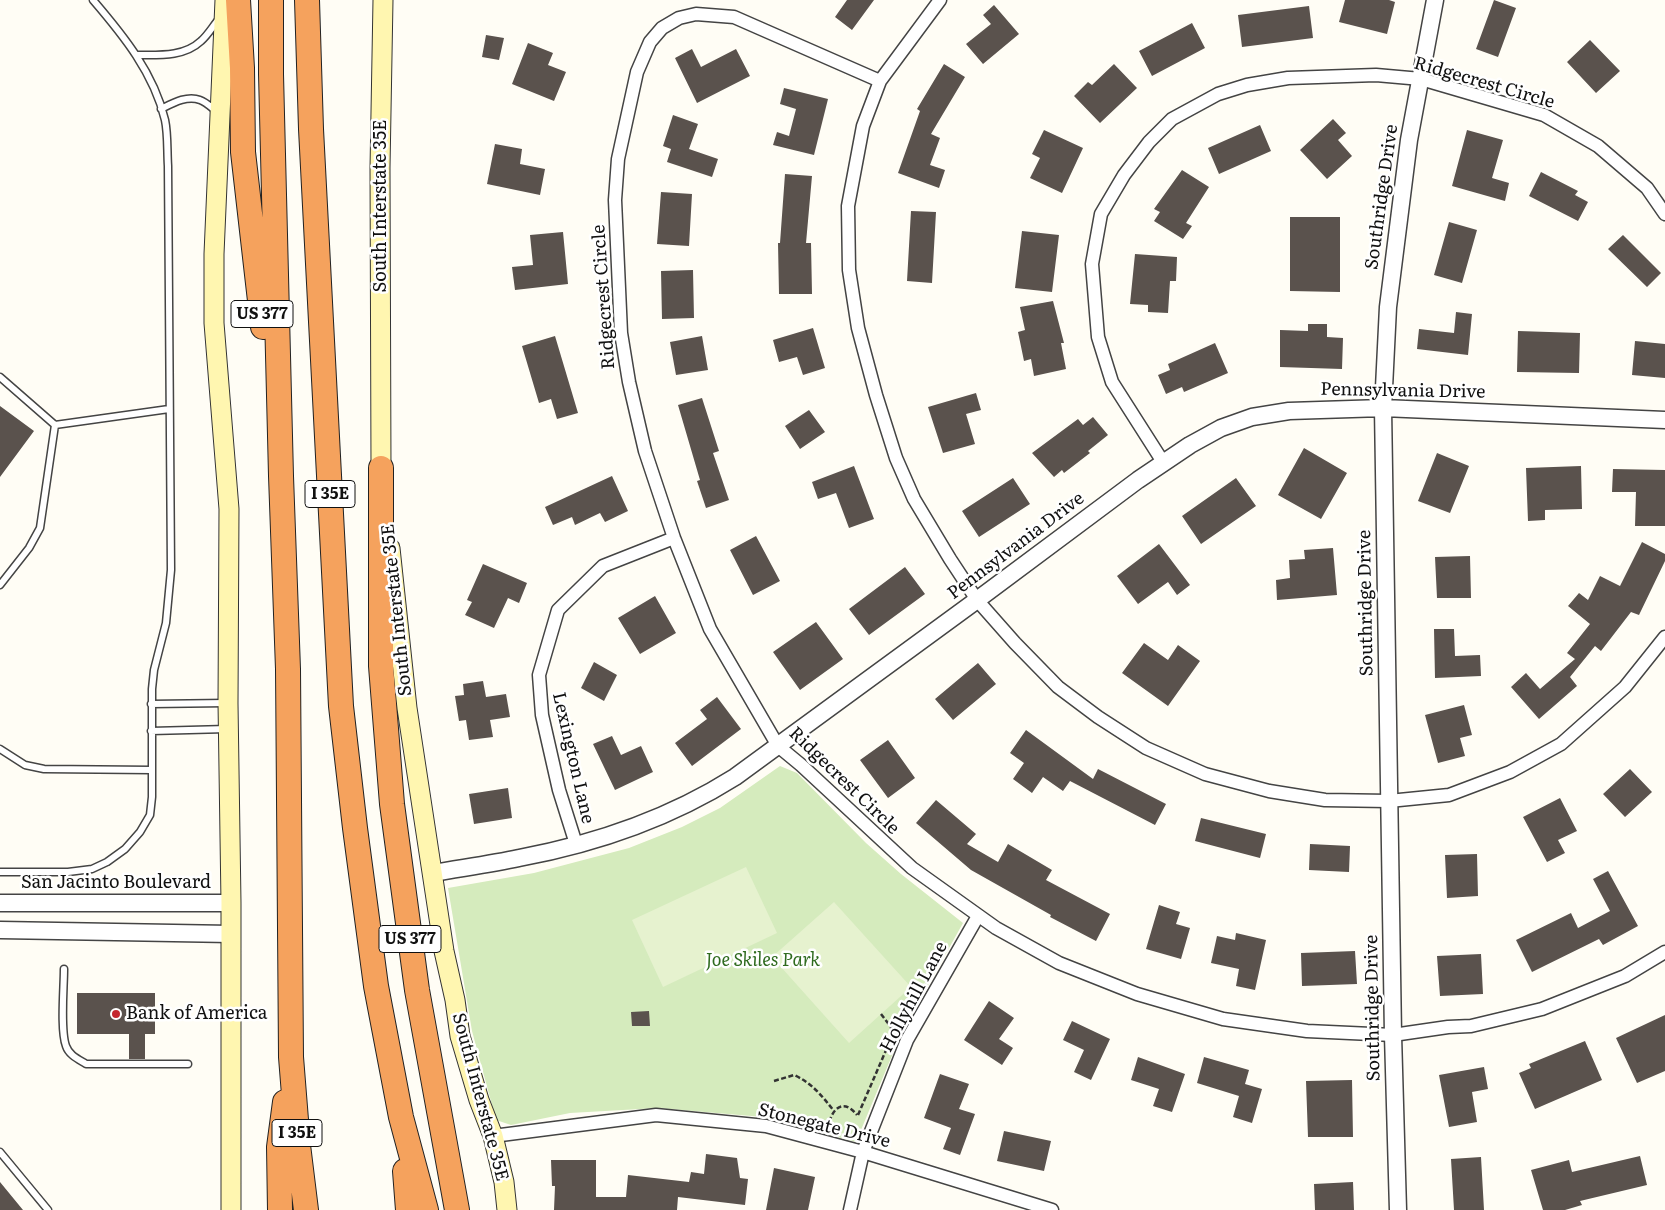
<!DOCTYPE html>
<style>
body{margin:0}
canvas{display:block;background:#fffdf5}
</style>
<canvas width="1665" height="1210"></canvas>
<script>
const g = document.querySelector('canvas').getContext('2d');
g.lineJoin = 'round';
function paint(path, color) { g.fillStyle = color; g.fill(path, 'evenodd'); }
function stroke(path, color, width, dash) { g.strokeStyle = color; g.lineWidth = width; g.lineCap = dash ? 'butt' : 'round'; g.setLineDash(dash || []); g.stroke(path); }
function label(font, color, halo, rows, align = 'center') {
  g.font = font + ' Literata,serif'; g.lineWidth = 5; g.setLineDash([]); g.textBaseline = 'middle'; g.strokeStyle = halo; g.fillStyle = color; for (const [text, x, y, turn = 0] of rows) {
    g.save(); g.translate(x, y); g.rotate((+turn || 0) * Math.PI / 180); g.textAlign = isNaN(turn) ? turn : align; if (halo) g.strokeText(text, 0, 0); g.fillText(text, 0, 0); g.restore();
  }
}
paint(new Path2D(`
 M780 766 797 773 866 843 901 874 963 923 901 1034 856 1142 763 1117 658 1108 570 1113 511 1125 496 1120 472 1031 448 888 534 873 629 848 682 827 720 808Z`), '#d5ebbd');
paint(new Path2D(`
 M746 867 777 933 663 987 632 920Z
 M834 902 911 987 849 1043 772 957Z`), '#e6f2cf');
paint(new Path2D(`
 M847 0H874L852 30 835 17Z
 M1345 0H1389L1395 2 1387 34 1339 22Z
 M1494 0 1516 8 1498 57 1476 49Z
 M994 5 1019 34 983 64 966 44 991 24 983 15Z
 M1309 6 1313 38 1242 47 1238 15Z
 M1192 23 1205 48 1152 76 1139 51Z
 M486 35 504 38 499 60 482 57Z
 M1590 40 1620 71 1596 93 1567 62Z
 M528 43 553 53 548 65 566 72 554 101 512 84Z
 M692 49 701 67 736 49 750 76 697 103 675 58Z
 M944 64 965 77 931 134 940 138 930 165 945 170 939 188 898 173 920 111 917 109Z
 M1114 64 1137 88 1100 123 1074 96 1088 82 1092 85Z
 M784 88 828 99 814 155 773 145 777 132 789 136 796 109 780 104Z
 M673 115 698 124 689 149 718 159 712 177 667 162 671 149 663 146Z
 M1333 119 1346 133 1338 140 1352 156 1327 179 1300 150Z
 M1260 125 1271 151 1219 174 1208 148Z
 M1044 130 1083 148 1062 193 1030 178 1040 158 1032 154Z
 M1467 130 1503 140 1492 178 1509 183 1505 201 1452 186Z
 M495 144 522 149 520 164 545 169 540 195 487 184Z
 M1182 170 1209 187 1186 223 1192 226 1183 239 1154 221 1160 212 1154 209Z
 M1541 172 1578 191 1575 195 1588 202 1578 221 1529 196Z
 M785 174 812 176 806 243H811L812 294H779L778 243H780Z
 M661 192 692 194 689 246 657 244Z
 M911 211 936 212 932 283 907 281Z
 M1290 217H1340V292L1290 291Z
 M1449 222 1477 230 1462 283 1434 275Z
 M1022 231 1059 235 1052 292 1015 288Z
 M563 232 568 284 515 290 512 267 533 265 530 235Z
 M1623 235 1661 273 1647 287 1608 249Z
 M1135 254 1177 257 1176 281H1170L1168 313 1148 312V305L1130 304Z
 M693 270 694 318 662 319 661 271Z
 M1053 301 1064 343H1061L1066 369 1034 376 1031 359 1024 361 1018 332 1025 330 1020 307Z
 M1456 312 1472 314 1468 355 1417 349 1419 329 1454 333Z
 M1308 324H1327V337L1343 338 1342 369 1280 367V330L1308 331Z
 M813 328 825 368 803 375 797 357 779 362 773 340Z
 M1518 331 1580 333 1579 373 1517 372Z
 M555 336 578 413 557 419 551 399 539 403 522 346Z
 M702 336 708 370 676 375 670 342Z
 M1635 341 1665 344V378L1632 375Z
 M1215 343 1228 373 1184 392 1182 387 1166 394 1158 375 1170 370 1168 364Z
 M976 393 981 410 966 414 975 444 943 453 928 407Z
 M702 398 719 451 713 453 729 500 706 508 697 481 700 480 678 405Z
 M0 406 34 431 0 477Z
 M809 410 825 432 800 449 785 426Z
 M1093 417 1108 435 1088 451 1090 453 1064 473 1062 470 1054 477 1032 453 1078 419 1083 425Z
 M1304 448 1347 473 1321 519 1278 495Z
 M1437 453 1469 466 1450 513 1418 501Z
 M854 466 874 519 849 528 836 493 818 499 812 482Z
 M1581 466 1582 509 1545 510V520L1528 521 1526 468Z
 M1613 469 1665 470V526H1635L1636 492H1612Z
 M612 476 628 511 605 522 600 513 575 525 572 517 553 525 545 507Z
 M1013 478 1030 504 979 537 962 511Z
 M1236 478 1256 506 1201 544 1182 516Z
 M756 536 780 581 753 595 730 550Z
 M1642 542 1665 554V561L1639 615 1631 612 1601 651 1595 646 1570 677 1577 686 1539 719 1511 687 1526 673 1540 689 1575 659 1567 653 1590 624 1568 606 1579 593 1588 600 1600 576 1620 586Z
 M1159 544 1190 585 1177 595 1168 582 1138 604 1117 576Z
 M1333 548 1337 595 1277 600 1276 580 1290 578 1289 560 1305 559 1304 550Z
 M1470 556 1471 598H1437L1435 557Z
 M483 564 527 583 519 603 508 598 494 628 465 615 472 602 467 600Z
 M905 567 925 594 869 635 849 609Z
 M655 596 676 633 640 654 618 618Z
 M816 622 843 659 800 690 773 652Z
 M1434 629H1454L1455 656 1480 655 1481 676 1435 678Z
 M1144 643 1168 660 1178 645 1200 661 1168 706 1122 673Z
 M594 662 617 675 604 701 581 688Z
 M978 663 996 684 953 720 935 699Z
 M483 681 486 697 506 694 510 717 490 720 493 737 469 740 466 720 459 721 455 696 464 695 463 684Z
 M717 697 741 729 692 766 675 743 707 719 700 710Z
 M1464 705 1472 735 1460 738 1465 756 1438 763 1425 715Z
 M1026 730 1093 779 1098 769 1166 804 1155 825 1070 781 1063 791 1043 777 1032 793 1013 779 1024 763 1010 753Z
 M612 736 621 755 641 746 653 772 615 790 593 744Z
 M888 740 915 778 888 798 860 760Z
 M1630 769 1652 792 1625 817 1603 794Z
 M508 788 512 818 474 824 469 794Z
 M1560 798 1577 831 1558 840 1565 853 1547 862 1523 817Z
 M936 800 976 834 967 844 998 862 1008 844 1052 870 1046 880 1110 914 1096 941 1050 917 1051 915 971 870 916 823Z
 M1201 818 1266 834 1260 858 1195 841Z
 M1310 844 1350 846 1349 872 1309 870Z
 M1477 854 1478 896 1447 898 1445 855Z
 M1608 871 1638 926 1603 945 1599 939 1532 972 1516 940 1571 913 1578 928 1610 911 1593 879Z
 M1159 905 1180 912 1176 924 1190 928 1181 959 1146 949Z
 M1236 933 1266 940 1255 990 1236 986 1239 969 1211 963 1217 936 1235 940Z
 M1355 951 1357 984 1302 986 1301 953Z
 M1481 954 1483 994 1440 996 1437 956Z
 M77 993H155V1034H145V1059H129V1034H77Z
 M989 1001 1014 1018 999 1039 1013 1048 1002 1065 964 1040Z
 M649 1011 650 1026H632L631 1012Z
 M1665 1015V1071L1637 1083 1616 1038Z
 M1072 1021 1110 1039 1091 1080 1074 1072 1084 1050 1063 1040Z
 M1585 1041 1602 1080 1535 1109 1519 1073 1531 1068 1529 1064Z
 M1138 1057 1185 1074 1172 1112 1153 1106 1159 1089 1131 1080Z
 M1204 1057 1249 1070 1245 1084 1262 1089 1252 1123 1233 1117 1239 1096 1197 1083Z
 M1484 1067 1488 1089 1472 1092 1477 1122 1449 1127 1439 1075Z
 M940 1074 969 1084 959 1109 975 1114 960 1155 943 1149 951 1128 924 1118Z
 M1352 1080 1353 1137H1308L1306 1081Z
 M1004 1131 1051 1141 1044 1171 997 1161Z
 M706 1154 737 1158 740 1178 748 1179 745 1205 678 1197 677 1210H554L555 1186H552L551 1160H596V1197H626L628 1175 689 1182 691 1172 704 1174Z
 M1640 1156 1647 1185 1580 1201 1582 1205 1565 1210H1543L1531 1170 1569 1160 1572 1172Z
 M1481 1157 1484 1210H1454L1451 1159Z
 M774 1168 815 1177 808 1210H766Z
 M0 1182 23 1210H0Z
 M1353 1182 1354 1210H1315L1314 1184Z`), '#5a524d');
const service = new Path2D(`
 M137 55C159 55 184 57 201 41 208 35 213 26 219 19
 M161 109C173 103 187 95 200 100 206 102 212 108 216 111
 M0 377 55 425 169 409
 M0 585 29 548 40 528 55 425
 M151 704 227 703
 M151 731 227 729
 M0 749 25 765 44 769 152 770
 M0 872H68L92 869 107 862 125 849 140 832 150 815 152 797V689L154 670 166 623 171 570 168 166C167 151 168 134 165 120 154 73 123 35 93 0
 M64 969C64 988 60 1030 66 1046 69 1055 78 1059 86 1064H188
 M0 1152 48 1210`);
const minor = new Path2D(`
 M940 0 880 81 863 126 848 206 849 270 858 328 876 395 896 458 914 499 950 559 977 600 1015 643 1058 687 1098 717 1146 748 1205 774 1269 791 1325 800 1389 801 1449 795 1510 772 1561 744 1625 687 1665 637
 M880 81 734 17 696 14 679 18 662 28 650 42 637 72 618 159 615 200 621 333 629 382 645 451 674 538 710 629 778 746 801 765 912 868 996 928 1059 963 1137 994 1223 1019 1307 1031 1393 1035 1448 1027 1471 1026 1542 1009 1625 976 1665 952
 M1163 462 1112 382 1098 337 1092 264 1101 214 1124 175 1149 142 1172 119 1218 94 1247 85 1288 78 1376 75 1421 79 1544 115 1598 146 1647 188 1665 214
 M576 844 559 790 542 715 539 675 558 610 603 566 674 538
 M493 1136 656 1115 766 1126 863 1152 1052 1210
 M850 1210 863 1152 907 1040 978 916`);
const tertiary = new Path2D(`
 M433 873C461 868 491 864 519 858 594 844 670 818 735 777L977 600 1138 480 1190 445 1221 428 1252 417 1289 411 1383 408 1665 420
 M0 903H231
 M0 930 231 934
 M1398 1210 1393 1035 1383 408 1388 307 1409 140 1435 0`);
const secondary = new Path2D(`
 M225 0 214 254V323L229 509 228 703 231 903V1210
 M383 481 381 468 380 168 383 0
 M390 548 407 708 444 951 455 1000 460 1036 479 1100 493 1136 504 1182 507 1210`);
const motorway = new Path2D(`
 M238 0 242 68 243 152 263 327
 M271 0V74L281 476 288 669 291 1057 298 1145 306 1210
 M307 0 311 129 341 706 355 828 376 986 401 1117 426 1210
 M381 468V666L392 804 417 990 457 1210
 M405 1171 408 1210
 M280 1210 279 1147 285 1102`);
stroke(service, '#444', 9);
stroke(minor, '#444', 15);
stroke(tertiary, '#444', 19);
stroke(secondary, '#333', 21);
stroke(motorway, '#222', 26);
stroke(new Path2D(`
 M881 1014 891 1027 892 1036
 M774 1081 794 1075C812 1083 822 1096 834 1111
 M858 1115 890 1041
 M828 1129C830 1111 842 1096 857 1115`), '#333', 2.5, [5, 2.5]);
stroke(service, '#fff', 6);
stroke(minor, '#fff', 12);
stroke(tertiary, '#fff', 16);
stroke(secondary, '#fff6b0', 19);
stroke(motorway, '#f5a25d', 24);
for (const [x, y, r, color] of [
 [116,1014,5,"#c4262e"]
]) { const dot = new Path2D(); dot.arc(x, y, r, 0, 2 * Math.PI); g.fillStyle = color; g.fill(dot); stroke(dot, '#fff', 2); }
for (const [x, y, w] of [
 [262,314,62],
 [330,494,50],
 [410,939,62],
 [297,1133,50]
]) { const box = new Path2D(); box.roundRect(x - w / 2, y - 13.5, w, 27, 4); g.fillStyle = '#fff'; g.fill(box); stroke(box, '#111', 1); }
label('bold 16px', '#111', null, [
 ["US 377",262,314],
 ["I 35E",330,494],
 ["US 377",410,939],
 ["I 35E",297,1133]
]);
label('18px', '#111', '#fff', [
 ["Ridgecrest Circle",1484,83,16],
 ["Southridge Drive",1382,197,-82],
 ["South Interstate 35E",381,206,-90],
 ["Ridgecrest Circle",604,297,-94],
 ["Pennsylvania Drive",1403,391,1],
 ["Pennsylvania Drive",1016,546,-37],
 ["Southridge Drive",1366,603,-91],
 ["South Interstate 35E",397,610,-96],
 ["Lexington Lane",573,758,77],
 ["Ridgecrest Circle",844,781,44],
 ["San Jacinto Boulevard",116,883],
 ["Hollyhill Lane",914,997,-62],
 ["Southridge Drive",1373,1008,-91],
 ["South Interstate 35E",480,1097,75],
 ["Stonegate Drive",824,1126,14]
]);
label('italic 18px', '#2f6b1f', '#fff', [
 ["Joe Skiles Park",763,961]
]);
label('18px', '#111', '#fff', [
 ["Bank of America",126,1014]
], 'left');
</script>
